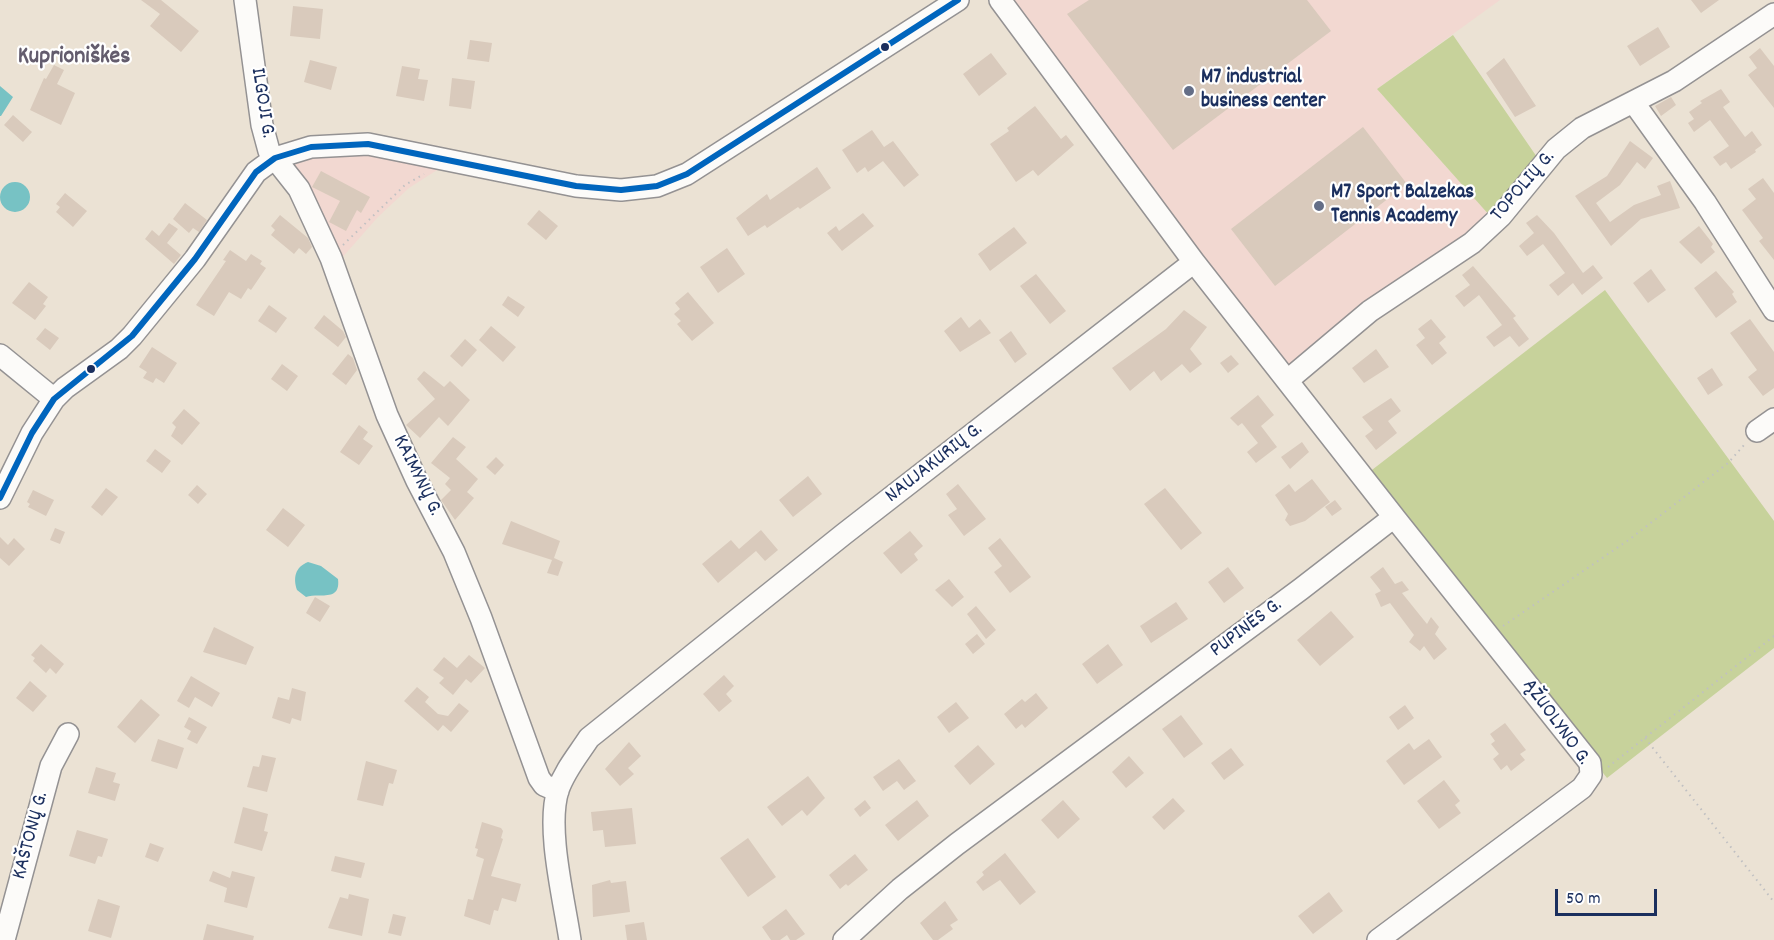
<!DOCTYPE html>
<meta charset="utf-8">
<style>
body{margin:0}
#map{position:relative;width:1774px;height:940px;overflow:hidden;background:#ebe2d4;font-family:Dekko,sans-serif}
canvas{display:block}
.scale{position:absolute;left:1555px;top:889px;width:102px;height:27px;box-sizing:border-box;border:3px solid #1b2f5e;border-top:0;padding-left:8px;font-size:18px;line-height:21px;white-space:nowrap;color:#1b2f5e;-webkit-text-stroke:4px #fff;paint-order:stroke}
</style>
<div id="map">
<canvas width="1774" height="940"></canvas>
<div class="scale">50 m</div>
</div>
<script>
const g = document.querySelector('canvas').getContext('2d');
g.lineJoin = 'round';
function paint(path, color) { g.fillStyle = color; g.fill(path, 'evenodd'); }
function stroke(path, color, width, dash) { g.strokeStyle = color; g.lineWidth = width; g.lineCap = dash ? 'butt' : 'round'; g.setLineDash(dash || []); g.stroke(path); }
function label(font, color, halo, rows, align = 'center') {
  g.font = font + ' Dekko,sans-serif'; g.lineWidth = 4.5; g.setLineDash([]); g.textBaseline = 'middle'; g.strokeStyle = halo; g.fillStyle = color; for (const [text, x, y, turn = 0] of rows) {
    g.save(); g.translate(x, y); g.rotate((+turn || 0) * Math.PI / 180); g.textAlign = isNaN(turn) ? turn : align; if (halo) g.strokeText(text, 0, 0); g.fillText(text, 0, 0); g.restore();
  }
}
paint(new Path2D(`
 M1011 0H1500L1377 89 1490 216 1289 370Z
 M374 151 445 165 409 188 378 217 340 260 287 164 310 155Z`), '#f2d8d1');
paint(new Path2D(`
 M1453 35 1539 160 1490 216 1377 89Z
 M1605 290 1774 521V648L1607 778 1368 473Z`), '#c7d29b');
paint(new Path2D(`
 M0 86 13 97 1 116H0Z
 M0 197a15 15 0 1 1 30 0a15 15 0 1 1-30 0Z
 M308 562 321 566 338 579C341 603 318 592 306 597L297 590C293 578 295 567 308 562Z`), '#77c2c4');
paint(new Path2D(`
 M141 0H161L199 31 181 52 150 26 160 14Z
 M1089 0H1307L1331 31 1173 150 1067 14Z
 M1691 0H1719L1701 13Z
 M293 6 323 9 320 39 290 36Z
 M1658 27 1670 47 1640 66 1627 46Z
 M470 40 492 43 489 62 467 59Z
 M1760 48 1774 66V108L1748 75 1757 68 1749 57Z
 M991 53 1007 74 979 96 963 74Z
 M1504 58 1536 106 1515 117 1486 73Z
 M310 60 337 67 331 90 304 82Z
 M54 65 64 70 57 84 75 93 61 125 30 110 44 78 46 79Z
 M402 66 420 69 418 79 428 80 424 101 396 96Z
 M452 78 475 81 471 109 449 106Z
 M1721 89 1730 102 1723 107 1745 137 1752 131 1762 145 1755 150 1756 152 1731 169 1726 162 1720 166 1713 157 1729 146 1710 120 1694 132 1688 123 1694 119 1689 112 1702 103 1700 101Z
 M1671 97 1676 105 1661 116 1655 106Z
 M1035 106 1061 139 1066 135 1074 145 1038 176 1033 170 1016 182 990 144 1009 131 1007 128Z
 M13 115 32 132 23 142 4 125Z
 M1363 127 1407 184 1275 286 1231 229Z
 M872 130 884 147 893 141 919 175 904 187 883 161 868 172 865 167 857 173 842 150Z
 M1630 141 1653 158 1645 169 1637 162 1620 185 1596 203 1610 222 1634 205 1661 195 1657 186 1670 181 1680 208 1641 219 1611 246 1575 196 1607 176Z
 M817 167 831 188 800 209 798 207 767 228 765 225 748 236 736 218 767 194 770 200Z
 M321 171 370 197 361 213 357 210 346 231 329 222 340 201 312 187Z
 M1763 178 1774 193V260L1759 241 1763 238 1742 210 1756 199 1748 189Z
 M65 193 87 211 73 227 56 212 60 207 56 204Z
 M185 203 207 220 199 232 193 228 189 233 173 219Z
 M539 210 558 226 546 240 527 224Z
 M863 213 874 226 842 251 827 233 836 226 839 231Z
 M280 215 308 238 312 247 306 254 299 248 294 254 271 235 275 230 271 226Z
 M1537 215 1554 233 1583 273 1593 265 1603 278 1582 295 1573 283 1558 296 1549 285 1565 273 1543 244 1527 256 1519 246 1534 233 1526 223Z
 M169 223 178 229 167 243 181 255 174 264 145 239 152 230 159 236Z
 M1699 226 1713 244 1711 247 1715 252 1701 264 1679 242Z
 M1014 227 1027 243 990 271 978 254Z
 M727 248 745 274 718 293 700 267Z
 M230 250 246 261 251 254 262 261 260 264 266 268 251 290 248 288 241 299 229 292 214 316 196 305 226 261 223 260Z
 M1473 266 1516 316 1513 318 1529 339 1519 347 1510 336 1494 347 1486 337 1502 325 1479 295 1464 307 1455 296 1470 285 1462 275Z
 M1651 269 1666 290 1648 303 1633 283Z
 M1716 271 1734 292 1732 294 1737 302 1716 318 1694 288Z
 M1036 274 1066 311 1050 324 1020 286Z
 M29 282 48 297 43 304 46 306 35 320 12 303Z
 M688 292 714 323 692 341 677 324 681 321 674 314 680 309 675 303Z
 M508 296 525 307 518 317 502 305Z
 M269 305 287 318 276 333 258 321Z
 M1184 310 1207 327 1190 349 1202 364 1190 373 1182 364 1161 381 1154 371 1130 391 1112 368 1166 329Z
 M324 315 343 331 346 337 338 347 314 328Z
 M961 317 969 328 980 319 991 333 960 352 944 331Z
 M1431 319 1446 337 1439 343 1447 353 1432 365 1416 345 1425 338 1418 329Z
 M1750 319 1774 352V388L1763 396 1748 377 1757 370 1730 333Z
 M491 326 516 347 503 362 479 340Z
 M45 328 59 338 50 350 36 339Z
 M1011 331 1027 354 1015 363 999 340Z
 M465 339 477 350 462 367 450 356Z
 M152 347 177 363 164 383 156 378 153 383 143 378 147 372 139 367Z
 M1376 349 1389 367 1364 383 1352 368Z
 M348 354 353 358 357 370 346 385 332 374Z
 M1231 355 1239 364 1228 373 1220 363Z
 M282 364 298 376 287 391 271 379Z
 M1712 368 1723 385 1708 395 1697 378Z
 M424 371 444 387 450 381 470 400 448 426 439 417 420 438 406 425 435 399 417 379Z
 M1258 395 1274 415 1261 426 1277 447 1256 463 1247 452 1258 443 1242 423 1238 426 1230 418Z
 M1391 398 1401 411 1388 421 1397 433 1376 450 1365 436 1373 430 1362 417Z
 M184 409 200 423 182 445 171 436 176 427 172 423Z
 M359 425 368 432 363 439 373 446 359 465 340 452Z
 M453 437 466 447 456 459 478 479 467 492 474 498 455 520 441 500 451 490 445 484 450 478 431 463Z
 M1302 442 1309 452 1290 469 1281 457Z
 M155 449 171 461 162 473 146 461Z
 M496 457 504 465 495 475 486 467Z
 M808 476 822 494 793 517 779 500Z
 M1312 479 1330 502 1305 521 1290 526 1285 520 1288 514 1275 495 1289 484 1295 492Z
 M958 484 986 519 964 536 948 515 957 509 946 494Z
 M197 485 207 494 198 504 188 495Z
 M106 488 118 497 102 516 91 507Z
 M1165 488 1202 533 1181 550 1144 504Z
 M33 490 54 500 46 516 28 507 30 504 27 502Z
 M1335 500 1342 509 1332 516 1325 507Z
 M283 508 305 525 288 547 266 530Z
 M511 521 560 541 554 558 563 562 558 576 547 573 552 560 502 544Z
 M55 528 65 532 60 544 50 540Z
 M761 530 778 550 765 561 756 551 718 583 702 564 731 540 739 549Z
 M910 531 923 546 914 554 918 560 901 574 883 553Z
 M0 537 8 545 14 538 25 549 9 566 0 558Z
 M1000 538 1031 577 1010 593 994 572 1002 566 988 548Z
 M1228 567 1244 588 1224 603 1208 582Z
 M1383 567 1395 584 1402 581 1409 590 1402 593 1427 624 1431 617 1439 627 1435 634 1447 649 1434 660 1424 646 1420 651 1409 642 1414 635 1390 603 1381 607 1375 594 1381 591 1370 577Z
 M949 579 964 597 952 607 935 590Z
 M315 597 330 606 320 622 306 613Z
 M1176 602 1188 619 1151 643 1140 626Z
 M976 606 996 630 986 639 967 614Z
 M1331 611 1354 637 1320 666 1297 640Z
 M214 627 254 647 246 665 203 652Z
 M977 634 985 644 973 654 965 644Z
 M41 644 64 664 56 674 50 668 46 673 33 661 35 658 31 655Z
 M1108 644 1123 665 1097 684 1082 664Z
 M469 655 485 668 471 683 466 679 453 695 439 683 444 678 433 670 444 657 457 668Z
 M724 675 734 686 726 694 732 701 719 712 703 694Z
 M191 676 220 693 212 707 195 697 189 708 177 701Z
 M30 681 47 696 33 712 16 698Z
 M417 687 429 697 425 702 438 714 448 716 459 703 469 711 451 732 443 725 438 731 404 701Z
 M292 688 306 692 301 721 292 718 290 724 272 718 278 697 289 700Z
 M1036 693 1048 708 1025 728 1022 724 1016 729 1004 714 1022 699 1025 702Z
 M141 699 160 715 135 743 117 727Z
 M956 702 969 718 949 733 937 717Z
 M1405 705 1414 718 1398 730 1389 717Z
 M1181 715 1203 744 1184 758 1162 729Z
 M189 717 207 727 197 744 187 739 191 731 184 727Z
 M1505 723 1526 750 1520 754 1525 760 1511 771 1507 765 1501 770 1493 759 1499 754 1491 744 1495 741 1490 734Z
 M158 739 184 748 177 769 151 761Z
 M1429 739 1442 757 1404 785 1386 761 1409 743 1414 750Z
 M629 742 641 756 628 768 634 774 620 786 605 769Z
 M978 745 995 764 970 785 954 766Z
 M1231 748 1244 765 1224 780 1211 763Z
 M262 755 276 758 267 792 247 787 253 766 259 767Z
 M1129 756 1144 773 1126 788 1112 772Z
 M899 759 916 781 904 790 897 781 883 791 873 777Z
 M366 761 397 770 393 784 389 783 383 806 357 800Z
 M96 767 116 773 113 782 120 784 115 801 88 793Z
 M808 776 825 798 807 816 802 810 782 826 767 807Z
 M1444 780 1460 801 1455 805 1461 813 1439 829 1417 801Z
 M1173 798 1185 811 1164 830 1152 817Z
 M865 800 871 808 860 817 854 809Z
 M917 800 929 816 898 841 885 825Z
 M1063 800 1080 819 1058 839 1041 820Z
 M243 807 268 814 264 831 268 832 262 851 234 843Z
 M632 808 636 844 605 847 603 830 593 831 591 812Z
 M482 822 501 828 503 831 501 838 503 839 491 876 521 884 516 902 502 898 498 911 494 910 490 925 464 916 468 899 473 900 484 859 476 856 478 849 475 848Z
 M77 830 108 839 102 857 98 856 95 864 69 856Z
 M748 838 776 877 748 897 720 858Z
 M150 843 164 848 158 862 145 857Z
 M1005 853 1036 892 1020 905 1000 880 983 891 976 882 984 875 982 872Z
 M855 854 868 870 848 886 846 884 840 889 829 875Z
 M335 856 365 863 361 878 331 871Z
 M213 871 230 878 232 871 255 877 247 908 224 902 227 888 209 881Z
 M610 880 611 883 626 881 630 912 593 917 592 885Z
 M1329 892 1343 911 1313 934 1298 916Z
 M349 894 369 899 362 936 328 928 340 897 348 899Z
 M98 899 120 906 111 938 88 931Z
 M945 901 958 920 950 925 953 929 938 940H933L920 923Z
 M786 909 805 934 796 940H790L787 935 780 940H771L762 927Z
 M393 914 406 917 401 936 388 933Z
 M644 922 647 940H627L625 925Z
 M207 924 254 936 253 940H203Z`), '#d9cabc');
const minor = new Path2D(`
 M245 0 262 125 269 151 299 189 331 258 387 415 417 481 454 552 481 618 539 778 544 785 558 791
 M1634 103 1705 202 1774 310
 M0 355 54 399
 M1288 380 1370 311 1472 243 1501 216 1556 149 1582 128 1674 81 1774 14
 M1757 431 1774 419
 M0 498 32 433 54 399 65 388 119 349 132 336 195 259 256 172 275 158 311 147 368 144 576 186 621 190 657 186 687 174 958 0
 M4 940 51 766 68 734
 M570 940C564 899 546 828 558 790 565 770 578 755 589 738L844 534 1194 262 1000 0
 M844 940 900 889 957 844 1301 589 1394 517 1194 262
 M1378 940 1582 788 1591 775 1590 763 1394 517`);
stroke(minor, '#949293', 24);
stroke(new Path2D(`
 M343 245 405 185 424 174
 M1503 626 1630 539 1728 463 1745 444
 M1645 738 1774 902
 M1608 767 1774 636`), '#c0c0c2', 2, [1.5, 4.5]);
stroke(minor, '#fcfbf9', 21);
stroke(new Path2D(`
 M0 498 32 433 54 399 132 336 195 259 256 172 275 158 311 147 368 144 576 186 621 190 657 186 687 174 958 0`), '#0065bd', 6);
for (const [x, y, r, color] of [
 [885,47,5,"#1b2f5e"],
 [1189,91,6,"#646e87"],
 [1319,206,6,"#646e87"],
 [91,369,5,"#1b2f5e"]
]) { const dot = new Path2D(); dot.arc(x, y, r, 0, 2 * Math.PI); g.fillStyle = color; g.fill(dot); stroke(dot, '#fff', 2); }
label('bold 21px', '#1b2f5e', '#fff', [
 ["M7 industrial",1201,79],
 ["business center",1201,103],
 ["M7 Sport Balzekas",1331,194],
 ["Tennis Academy",1331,218]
], 'left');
label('21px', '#1b2f5e', '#fff', [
 ["ILGOJI G.",261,103,81],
 ["TOPOLIŲ G.",1524,187,-49],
 ["NAUJAKURIŲ G.",935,464,-38],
 ["KAIMYNŲ G.",416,476,64],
 ["PUPINĖS G.",1247,629,-37],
 ["ĄŽUOLYNO G.",1555,723,54],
 ["KAŠTONŲ G.",32,836,-75]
]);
label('bold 24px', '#635c6d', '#fff', [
 ["Kuprioniškės",74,59]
]);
</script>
